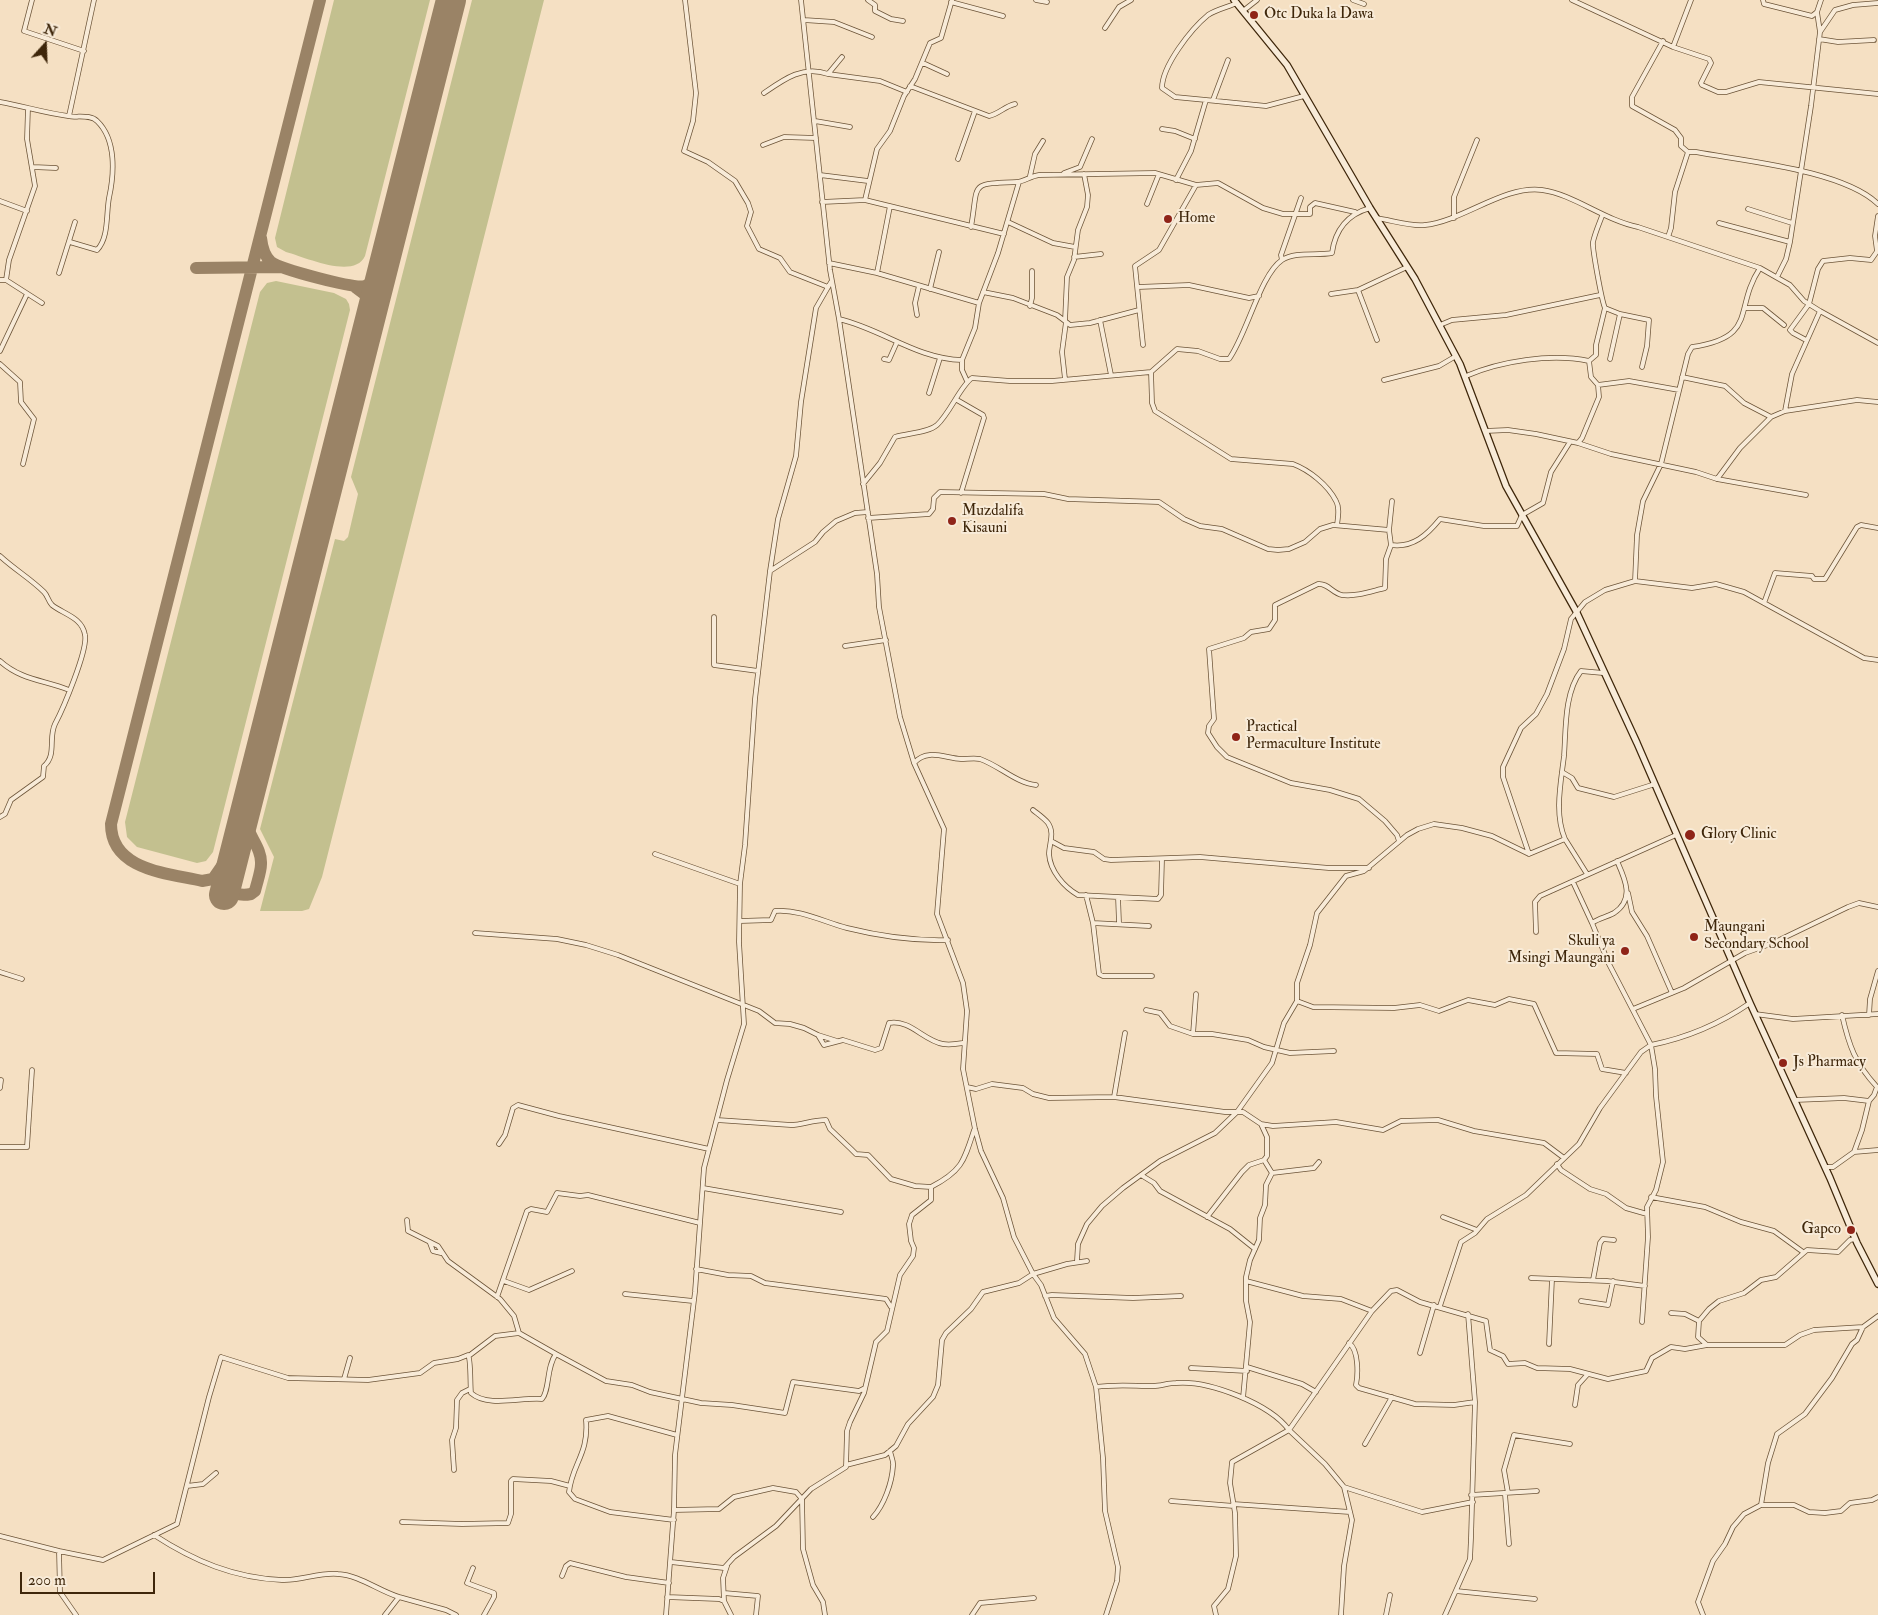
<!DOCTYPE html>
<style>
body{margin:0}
#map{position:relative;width:1878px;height:1615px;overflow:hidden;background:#f5e0c3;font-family:"IM FELL Double Pica",serif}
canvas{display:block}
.north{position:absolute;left:20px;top:20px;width:50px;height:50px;-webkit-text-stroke:4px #f8ebd8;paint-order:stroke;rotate:20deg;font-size:14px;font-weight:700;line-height:20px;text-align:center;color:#3e260a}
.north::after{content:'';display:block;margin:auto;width:18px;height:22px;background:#3e260a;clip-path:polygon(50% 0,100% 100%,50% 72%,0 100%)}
.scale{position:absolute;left:20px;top:1572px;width:135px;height:22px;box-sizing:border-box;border:2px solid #3e260a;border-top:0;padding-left:6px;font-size:15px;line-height:18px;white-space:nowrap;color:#3e260a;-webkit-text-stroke:4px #f8ebd8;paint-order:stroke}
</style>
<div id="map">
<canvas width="1878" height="1615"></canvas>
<div class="north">N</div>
<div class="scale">200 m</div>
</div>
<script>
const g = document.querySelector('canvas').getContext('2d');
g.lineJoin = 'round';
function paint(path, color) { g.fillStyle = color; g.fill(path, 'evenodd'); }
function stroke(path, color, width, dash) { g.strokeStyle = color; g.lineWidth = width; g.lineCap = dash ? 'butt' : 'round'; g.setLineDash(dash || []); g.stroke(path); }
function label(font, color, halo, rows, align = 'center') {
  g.font = font + ' "IM FELL Double Pica",serif'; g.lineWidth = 4; g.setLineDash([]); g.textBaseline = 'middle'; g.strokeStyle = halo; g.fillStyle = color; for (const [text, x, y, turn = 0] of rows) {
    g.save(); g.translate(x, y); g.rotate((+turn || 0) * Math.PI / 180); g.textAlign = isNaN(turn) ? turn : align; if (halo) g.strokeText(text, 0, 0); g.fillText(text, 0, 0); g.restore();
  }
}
paint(new Path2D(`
 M334 0H430L365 256C354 280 305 257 286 252L277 247 275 238Z
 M472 0H544L322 877 309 909 302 911H260L274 857 260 829 335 539 344 541 348 537 358 494 351 477Z
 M276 281 334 293 346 299 349 304 350 310 213 852 206 861 197 863 137 847 127 837 125 822 260 292 267 283Z`), '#c3c08f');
stroke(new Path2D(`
 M261 238C262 247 264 256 271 262 280 269 354 289 365 286 376 283 381 274 384 264
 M196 268 281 267
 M355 287 367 296 372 314
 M237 847 222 866C221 885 231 898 251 894L255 891C257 882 261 872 261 864 262 846 245 834 245 815
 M222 866 213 879 202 881C167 873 111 870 111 824L320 0`), '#9a8366', 12);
stroke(new Path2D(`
 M224 895 451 0`), '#9a8366', 30);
const minor = new Path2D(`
 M32 0 24 31 84 51
 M685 0 696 93 693 121 684 151 708 162 735 181 748 203 751 212 747 226 759 249 780 258 790 272 828 287
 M801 0 830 270 839 319 877 574 879 607 900 717 914 763 944 829 937 914 963 983 967 1011 963 1069 975 1129 981 1151 1003 1198 1014 1237 1033 1274 1019 1283 983 1292 971 1309 946 1333 942 1340 938 1385 933 1397 908 1424 896 1446 885 1455 846 1465
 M868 0 875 5V11L891 19 903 21
 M1036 0 1047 2
 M1353 0 1364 4
 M1572 0 1673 47 1709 59 1711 63 1701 83 1702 85 1718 92H1726L1759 82 1878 94
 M1763 0 1764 4 1812 16 1817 12
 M951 2 1003 16
 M1243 11 1257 0
 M804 20 834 22 872 37
 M1105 28 1119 7 1131 0
 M1820 32 1835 10 1853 5 1878 3
 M1819 39 1838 42 1874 40
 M1663 41 1632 97V106L1675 130 1681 138V146L1688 152H1696C1744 161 1843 170 1878 204
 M1673 47 1691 0
 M923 63 947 74
 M828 74 880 81 907 92
 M910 86 989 116C999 114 1005 106 1015 104
 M764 93C784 79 803 65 828 74L842 57
 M1206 100 1175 97 1162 88C1162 66 1191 29 1208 15 1215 10 1228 7 1237 3
 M1213 100 1228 60
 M0 102C23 106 45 113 68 116 77 118 90 114 97 121 117 140 114 175 109 198 106 214 109 238 97 250L70 242
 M69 116 94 0
 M815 121 850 127
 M1162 129 1175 131 1195 139
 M763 145 784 137 816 138
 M958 159 975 111
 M33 167 56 168
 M1064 173 1080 167 1092 139
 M1084 174 1088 195 1087 207 1078 230 1074 260 1067 277 1065 321 1070 325 1090 323 1139 310
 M820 175 868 181
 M1030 176 1035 154 1043 141
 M1176 180 1191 151 1206 100 1266 106 1304 96
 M865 200 877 149 890 131 904 96 915 79 930 43 941 38 952 0
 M0 201 27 211
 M822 202 865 200 1004 234
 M1147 204 1159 174
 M1748 209 1792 223
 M1602 216C1599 224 1595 233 1593 242 1592 248 1602 302 1605 308L1620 314 1610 359
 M1376 218C1391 220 1411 227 1425 225 1463 221 1504 185 1542 190 1573 194 1604 220 1638 227L1760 268 1790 285 1804 301 1820 311 1878 343
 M1454 218V197L1477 140
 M1008 222 1053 243 1075 247
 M1719 223 1790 242
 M971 227C979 182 968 184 1017 182 1023 182 1031 176 1039 175L1155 173 1196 185 1218 183 1263 208 1283 214H1310V207L1315 203 1355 212
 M1668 237 1671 228 1675 192 1688 152
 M1877 251 1875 236 1878 216
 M1074 257 1101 254
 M1282 260 1281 255 1301 198
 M829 263 877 273 979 303
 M59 273 75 222
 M877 273 890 206
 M1777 277 1786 259 1790 242 1811 106 1820 32 1817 12 1821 0
 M0 280H6L42 303
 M6 280 9 260 35 186 27 139 28 108
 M1138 287 1189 285 1249 298 1259 296
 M930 289 939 252
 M1358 290 1377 340
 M983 292 1013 298 1057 315 1065 321
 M1331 294 1358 290 1407 267
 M1030 306 1032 298V271
 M1746 308H1763L1784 325
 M1620 314 1649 320 1647 346 1642 367
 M917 315 915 303 919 286
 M839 319C882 329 917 359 962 360L975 328 979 303 998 253 1019 182
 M1100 320 1111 375
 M1440 325 1452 320 1506 315 1600 295
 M1806 340 1793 333 1790 330 1809 304 1818 269 1823 261 1850 258 1871 260 1878 250
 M1143 345 1135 266 1159 250 1196 185
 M0 351 27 294
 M884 359 889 360 897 342
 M962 360V370L967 381
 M1589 361 1596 355V345L1605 308
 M0 364 20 382 21 402 34 419 23 464
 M1151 372 1152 403 1155 411 1231 459 1293 464C1309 470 1328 485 1336 501 1340 508 1338 517 1337 525
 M1466 376C1501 361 1551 353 1589 361L1591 377 1598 385
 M1682 377 1725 386 1744 403 1771 417 1785 411 1857 400 1878 402
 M1065 379 1062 352 1066 322
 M1384 380 1439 366 1456 356
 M929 393 940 358
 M957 400 983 415 984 418 961 493
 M1785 411 1792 374 1820 311
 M1485 431 1508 430 1536 434 1578 443 1611 454 1696 472 1717 479 1806 495
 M1578 443 1582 438 1599 397 1598 385 1629 381 1679 390
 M1717 479 1740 448 1771 417
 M863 484 880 463 895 437C907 433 928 433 937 425 950 413 961 385 972 378L1010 381H1052L1151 372 1177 349 1198 351 1220 359H1229C1247 334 1260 275 1282 260 1296 251 1317 256 1332 253 1335 230 1348 214 1370 208
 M868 518 929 514 933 509 934 498 940 492 1044 494 1068 499 1159 502 1184 519 1200 526 1222 529 1268 549 1278 550 1289 549 1305 542 1320 529 1333 525 1389 530 1391 545
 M1389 530 1392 501
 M0 556C14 569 31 579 44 592 48 596 48 601 52 605 63 614 82 617 85 635 88 650 63 709 55 724 48 738 57 755 44 766L43 777 11 800 5 814 0 817
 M770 571 815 542 823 532 836 521 855 513 868 512
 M1635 581 1637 535 1643 501 1661 464 1688 354 1692 347C1759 337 1733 309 1760 268
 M1764 603 1775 573 1812 576 1814 579H1825L1857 527 1861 525 1878 528
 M714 617V665L758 671
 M845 646 886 640
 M0 661C21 680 44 680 69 690
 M914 763C927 748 945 758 961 759 967 759 975 758 980 759 1000 766 1016 783 1036 785
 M1562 772 1572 778 1578 788 1614 797 1655 784
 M1033 810C1038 814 1044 818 1048 823 1055 833 1049 844 1049 854 1050 871 1064 887 1078 895L1158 899 1161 895 1162 859
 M1565 839C1554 814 1561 782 1564 756 1566 730 1564 693 1581 671L1603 673
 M1051 841 1064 848 1094 852 1104 859 1111 860 1200 857 1329 868H1369
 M1399 841 1397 835 1385 821 1359 799 1330 790 1291 783 1227 757 1217 747 1208 733 1209 726 1214 719 1209 649 1244 638 1251 632 1269 629 1275 620V605L1318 584C1328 583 1332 593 1342 595 1356 597 1372 591 1385 588L1386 559 1391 545C1413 548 1427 535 1440 519L1484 526H1517L1522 515 1543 503 1551 472 1570 442
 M655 854 740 884
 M1529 854 1503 777V767L1521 728 1536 714 1547 694 1564 649 1571 619 1585 602 1605 590 1635 581 1692 588 1716 584 1744 592 1864 658 1878 660
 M1617 861C1625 879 1635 899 1614 913 1607 917 1599 918 1592 923L1609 964 1651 1045C1686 1038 1721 1023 1750 1003
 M1573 882 1592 923
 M1628 893 1632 912 1647 936 1672 993
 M1086 895 1093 923 1149 926
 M1118 897 1119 923
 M740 921 771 920 775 911C800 909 824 922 847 928 879 936 914 941 948 940
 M1093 923 1099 974 1103 976H1152
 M1536 932 1535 902 1540 896 1676 835
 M475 933 557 939 586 945 618 955 759 1011 775 1023 790 1024 804 1028 818 1035 824 1045 843 1040 875 1050 881 1048 889 1023C910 1019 924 1041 943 1044 949 1045 957 1044 963 1043
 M0 972 22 979
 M1297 1001V983L1310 945 1317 913 1346 876 1364 871 1407 835 1418 829 1434 824 1462 828 1492 836 1529 854 1565 839 1587 874
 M1633 1009 1684 988 1745 953 1773 943 1848 907 1859 903 1878 907
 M1146 1010 1160 1013 1170 1026 1193 1034H1212L1248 1040 1264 1047 1290 1053 1334 1051
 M1755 1014 1793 1019 1878 1014
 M1869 1015 1870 999 1878 971
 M1193 1034 1196 994
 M818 1035 837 1041
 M967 1087 976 1089 992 1084 1023 1088 1033 1094 1049 1098 1114 1097 1225 1112H1243L1261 1124 1273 1126 1336 1122 1383 1130 1401 1121 1438 1120 1474 1131 1544 1143 1564 1158
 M0 1088 1 1080
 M1114 1097 1125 1033
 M1795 1100 1844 1098 1869 1101 1874 1095 1877 1087C1855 1063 1849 1046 1842 1015
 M717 1120 791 1125C802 1125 812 1120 826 1120L830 1129 851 1149 856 1154 868 1155 891 1179 915 1186 931 1187
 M1261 1124 1267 1137V1156L1264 1160
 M499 1144 505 1135 513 1108 518 1105 559 1116 709 1149
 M0 1147H27L32 1070
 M1854 1152 1862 1130 1869 1101
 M1557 1164 1561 1170 1590 1189 1606 1194 1626 1208 1647 1214
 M1825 1167H1833L1854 1152 1878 1150
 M1141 1175 1154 1183 1160 1191 1230 1229 1255 1249
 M703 1188 841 1212
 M1651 1197 1705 1207 1741 1222 1774 1231 1803 1252
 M1207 1217 1242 1172 1249 1165 1264 1160 1272 1173
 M1443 1217 1477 1230
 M407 1220 408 1231 438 1246 448 1261 500 1299 514 1316 519 1333 556 1354
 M430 1243 433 1251 441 1253
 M1077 1261 1078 1244 1087 1224 1102 1206 1123 1188 1160 1161 1215 1133 1237 1112 1272 1063 1284 1023 1297 1001 1313 1007 1394 1008 1420 1005 1439 1011 1468 1000 1495 1005 1509 999 1534 1004 1556 1053 1597 1054 1602 1069 1626 1073
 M1087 1261 1067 1264 1033 1274 1041 1285 1054 1318 1085 1354 1096 1387 1103 1458 1105 1511 1118 1567 1117 1581 1106 1615
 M696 1269 728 1275 751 1276 765 1283 886 1299 891 1307
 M1531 1278 1607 1281 1645 1286
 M1593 1280 1600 1243 1603 1239 1614 1240
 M504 1281 529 1290 572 1271
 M1246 1281 1303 1296 1341 1299 1372 1311 1391 1291 1397 1290 1420 1302 1486 1321 1490 1350 1503 1356 1508 1364 1525 1363 1537 1368 1570 1369 1608 1379 1646 1371 1652 1358 1671 1347 1685 1349 1707 1345H1785L1800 1335 1814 1330 1863 1327
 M625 1294 693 1301
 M1045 1296 1052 1295 1133 1298 1181 1296
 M497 1297 527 1211 531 1209 547 1212 557 1193 580 1196 588 1195 700 1223
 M1581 1301 1608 1305 1613 1281
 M1440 1306 1461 1242 1475 1233 1487 1219 1526 1195 1579 1144 1600 1108 1641 1052 1651 1045 1655 1069 1656 1096 1663 1162 1656 1190 1647 1207 1648 1237 1642 1322
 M1671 1313 1685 1314 1699 1321 1698 1337 1707 1345
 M1699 1321 1709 1309 1719 1301 1744 1293 1761 1280 1776 1277 1807 1250 1838 1252 1850 1240 1855 1239
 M1349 1343C1359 1350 1358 1375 1356 1385L1359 1388 1415 1404 1454 1405 1475 1402
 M1549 1344 1552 1279
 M1420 1353 1434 1305
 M470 1355 495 1336 519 1333
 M1247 1367 1302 1384 1316 1392
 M1191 1368 1247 1371
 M344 1379 350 1358
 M1096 1387C1115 1384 1134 1386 1153 1386 1161 1386 1168 1383 1176 1383 1209 1380 1270 1404 1289 1430L1232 1462 1230 1483 1235 1513 1236 1556 1228 1589 1214 1606 1216 1615
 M1243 1398 1250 1322 1246 1301V1277L1250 1260 1259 1240 1260 1218 1265 1205 1266 1185 1272 1173 1314 1168 1319 1162
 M1575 1405 1578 1385 1587 1375
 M1365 1444 1392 1397
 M454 1470 452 1440 456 1428 457 1400 462 1393 470 1389
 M187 1486 203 1484 216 1473
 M1344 1487 1422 1512 1473 1502
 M1508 1493 1504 1470 1514 1435 1570 1444
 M1505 1494 1509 1544
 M1471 1495 1537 1491
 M1171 1501 1234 1506
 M1233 1504 1350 1512
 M1761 1505H1794L1809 1512 1825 1513 1841 1511 1850 1503 1872 1500 1878 1497
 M674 1510 719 1509 734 1497 773 1488 796 1492 802 1499 803 1549 813 1585 823 1602 825 1615
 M873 1517C884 1505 892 1483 893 1466 894 1462 891 1456 890 1451
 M674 1520 610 1512 575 1499 569 1492C572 1464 589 1454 586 1420L608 1416 677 1435
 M402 1522 462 1524 508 1523 511 1514V1481L513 1479 551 1481 570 1486
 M154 1535C194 1561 234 1578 282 1580 300 1581 320 1572 338 1574 359 1575 379 1591 399 1597
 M0 1536 59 1551 60 1592 76 1615
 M59 1551 103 1560 177 1524 209 1397 221 1357 288 1378 368 1380 420 1373 434 1363 458 1359 468 1355C471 1359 470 1384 471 1393 488 1408 521 1397 542 1399 550 1390 546 1367 556 1354L606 1381 632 1385 650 1392 701 1403 732 1405 785 1413 793 1382 859 1391 865 1388
 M671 1562 724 1568 734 1557 776 1526 811 1489 846 1467 847 1431 850 1422 864 1393 876 1342 887 1331 900 1275 913 1256 914 1248 911 1241 909 1224 912 1215 931 1200V1187C962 1171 964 1161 974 1130
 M473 1568 467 1583 494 1593V1597L484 1615
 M562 1576 566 1566 570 1563 626 1577 669 1583
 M1456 1591 1535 1599
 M724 1593 758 1596 756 1615
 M667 1597 719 1599 724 1601 731 1615
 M724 1601 723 1578 727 1566
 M385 1615 399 1597 446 1610 456 1615
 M666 1615 674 1510 675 1455 695 1292 704 1168 727 1080 744 1024 739 942 740 884 745 845 755 699 770 571 778 519 796 456 801 402 816 308 831 282
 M972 1615 980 1603 1034 1598
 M1341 1615 1344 1566 1352 1520 1344 1487 1325 1464 1289 1430 1372 1311
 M1386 1615 1390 1595
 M1445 1615 1470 1559 1471 1538 1475 1402 1468 1314
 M1703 1615 1698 1602 1713 1561 1725 1544 1733 1527 1744 1514 1761 1505 1768 1463 1777 1434 1805 1414 1832 1378 1852 1344 1857 1340 1863 1327 1878 1316`);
const secondary = new Path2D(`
 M1234 0 1287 65 1370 208 1415 279 1460 364 1506 486 1576 611 1637 743 1750 1003 1830 1178 1857 1243 1878 1284`);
stroke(minor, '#6c5438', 5.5);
stroke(secondary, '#3e260a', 8);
stroke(minor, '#f8ebd8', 4);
stroke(secondary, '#f8ebd8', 5.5);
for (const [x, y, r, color] of [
 [1254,15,5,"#8f2418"],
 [1168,219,5,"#8f2418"],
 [952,521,5,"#8f2418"],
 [1236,737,5,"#8f2418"],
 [1690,835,6,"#8f2418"],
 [1694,937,5,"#8f2418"],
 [1625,951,5,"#8f2418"],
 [1783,1063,5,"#8f2418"],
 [1851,1230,5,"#8f2418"]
]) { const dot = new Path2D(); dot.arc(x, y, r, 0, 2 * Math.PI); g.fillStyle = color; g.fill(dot); stroke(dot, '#f8ebd8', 2); }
label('15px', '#3e260a', '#f8ebd8', [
 ["Otc Duka la Dawa",1264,15],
 ["Home",1178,219],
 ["Muzdalifa",962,512],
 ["Kisauni",962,529],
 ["Practical",1246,728],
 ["Permaculture Institute",1246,745],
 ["Glory Clinic",1701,835],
 ["Maungani",1704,928],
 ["Secondary School",1704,945],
 ["Skuli ya",1615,942,"right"],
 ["Msingi Maungani",1615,959,"right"],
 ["Js Pharmacy",1793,1063],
 ["Gapco",1841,1230,"right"]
], 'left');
</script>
